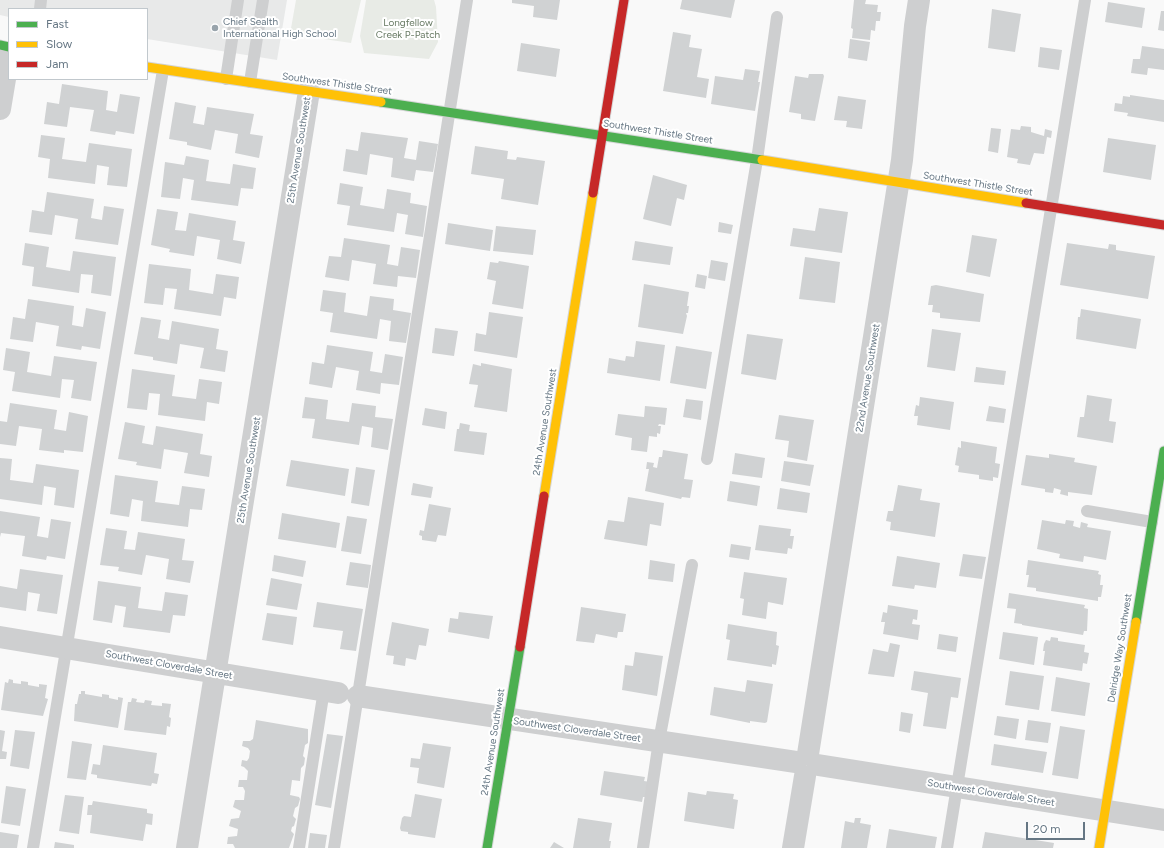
<!DOCTYPE html>
<style>
body{margin:0}
#map{position:relative;width:1164px;height:848px;overflow:hidden;background:#f9f9f9;font-family:Figtree,sans-serif}
canvas{display:block}
.legend{position:absolute;left:8px;top:8px;width:140px;height:72px;box-sizing:border-box;background:#fff;border:1px solid #c1c8cd;margin:0;padding:5px 7px;list-style:none;font-size:12px;color:#657683}
.legend li{display:flex;align-items:center;gap:8px;height:20px}
.legend b{width:20px;border:1px solid #c1c8cd}
.scale{position:absolute;left:1026px;top:822px;width:59px;height:18px;box-sizing:border-box;border:2px solid #657683;border-top:0;padding-left:5px;font-size:12px;line-height:14px;white-space:nowrap;color:#657683;-webkit-text-stroke:3px #fff;paint-order:stroke}
</style>
<div id="map">
<canvas width="1164" height="848"></canvas>
<ul class="legend">
<li><b style="height:5px;background:#4caf50"></b>Fast</li>
<li><b style="height:5px;background:#ffc107"></b>Slow</li>
<li><b style="height:5px;background:#c62828"></b>Jam</li>
</ul>
<div class="scale">20 m</div>
</div>
<script>
const g = document.querySelector('canvas').getContext('2d');
g.lineJoin = 'round';
function paint(path, color) { g.fillStyle = color; g.fill(path, 'evenodd'); }
function stroke(path, color, width, dash) { g.strokeStyle = color; g.lineWidth = width; g.lineCap = dash ? 'butt' : 'round'; g.setLineDash(dash || []); g.stroke(path); }
function label(font, color, halo, rows, align = 'center') {
  g.font = font + ' Figtree,sans-serif'; g.lineWidth = 4; g.setLineDash([]); g.textBaseline = 'middle'; g.strokeStyle = halo; g.fillStyle = color; for (const [text, x, y, turn = 0] of rows) {
    g.save(); g.translate(x, y); g.rotate((+turn || 0) * Math.PI / 180); g.textAlign = isNaN(turn) ? turn : align; if (halo) g.strokeText(text, 0, 0); g.fillText(text, 0, 0); g.restore();
  }
}
paint(new Path2D(`
 M0 0H287L277 60 147 39V9H9V17L0 15Z`), '#e8e9e9');
paint(new Path2D(`
 M296 0H361L351 43 290 34Z
 M366 0H434L436 7 438 42 429 59 364 53 360 36Z`), '#e8ebe6');
paint(new Path2D(`
 M512 0H560L557 20 533 17 534 6 512 3Z
 M682 0H735L731 18 680 9Z
 M854 0H866L865 4 878 5 877 12H881L880 21H876L875 31 871 30 870 40 852 38 853 29 851 28Z
 M1108 2 1145 8 1142 28 1105 22Z
 M992 9 1021 14 1015 52 988 48Z
 M1161 11H1164V31L1158 30Z
 M673 32 691 35 689 47 702 49 697 77 709 79 706 98 663 91Z
 M850 39 870 42 867 61 848 58Z
 M521 43 560 49 556 77 517 71Z
 M1142 46 1164 49V70L1148 68 1147 75 1131 73 1133 59H1140Z
 M1040 47 1062 50 1059 70 1038 67Z
 M745 69 760 71 758 82H760L755 111 711 104 715 76 743 80Z
 M809 74H823L824 76 815 121 801 119V114L789 112 795 76 808 78Z
 M62 84 108 91 106 110 117 112 120 94 140 97 134 134 116 131 115 135 90 131 94 110 70 107 67 127 44 124 47 102 59 104Z
 M1130 95 1164 100V122L1127 116 1128 113 1114 111 1115 103 1122 104 1123 96 1130 97Z
 M838 96 866 100 862 129 846 127 847 121 834 120Z
 M175 102 196 106 193 123 204 125 207 107 254 114 250 134 263 136 259 158 235 153 238 134 215 130 211 150 187 145V142L169 139Z
 M1021 126 1031 127V132L1044 136 1045 129 1052 131 1051 138 1047 137 1044 154 1034 153 1030 165 1017 163 1018 159 1007 157 1011 129 1020 130Z
 M991 128 1001 129 998 153 988 151Z
 M361 132 408 138 404 158 416 160 419 141 438 144 433 172 416 170 414 181 391 177 393 158 370 154 367 175 343 171 346 149 358 151Z
 M41 135 65 138 62 159 86 162 89 143 132 149 127 187 107 185 109 167 97 165 95 184 48 178 50 159 38 157Z
 M1108 138 1156 145 1151 180 1103 172Z
 M475 146 508 151 507 159 516 160 517 157 545 161 538 205 501 199 504 179 471 174Z
 M186 156 209 160 206 181 230 184 233 164 256 168 253 189 241 188 238 206 191 200 194 180 183 178 180 199 161 197 165 162 184 165Z
 M653 175 687 185 684 200 677 198 671 226 643 219Z
 M340 183 363 187 360 205 384 209 387 189 411 193 410 203 427 206 423 237 405 234 408 215 397 213 394 232 347 225 350 206 337 204Z
 M47 192 94 199 91 218 102 220 104 206 124 209 118 245 75 239 78 219 55 215 52 235 29 232 32 210 44 212Z
 M819 208 848 212 842 253 790 246 793 228 815 231Z
 M157 209 178 212 175 230 186 231 189 213 236 221 233 240 245 242 241 264 217 259 220 240 197 236 194 256 169 252 170 249 151 245Z
 M719 222 733 225 731 234 718 232Z
 M448 223 493 230 490 251 445 244Z
 M496 226 536 230 533 255 493 251Z
 M972 235 997 239 990 277 966 272Z
 M344 238 390 245 387 264 398 266 401 247 420 250 416 278 398 276 397 287 373 284 376 264 352 260 349 281 325 277 329 256 341 257Z
 M635 241 673 247 670 265 632 260Z
 M25 243 49 247 46 267 70 271 73 251 116 257 111 296 91 293 93 275 81 274 79 293 32 286 34 267 22 265Z
 M1067 243 1108 249 1109 244 1116 245V250L1155 256 1148 299 1060 285Z
 M805 257 840 262 835 303 799 299Z
 M711 260 728 263 725 281 708 278Z
 M499 261 529 266 523 309 492 304 496 281 487 279 490 262 498 263Z
 M149 264 191 269 189 290 213 294 216 274 239 277 236 299 224 297 221 316 174 309 177 289 165 288 163 305 144 303Z
 M697 274 707 276 705 289 695 287Z
 M644 284 689 292 687 306H689L688 313H686L687 316 683 334 638 327Z
 M936 285 984 294 980 322 940 318V313L932 312 933 305H928L931 286Z
 M323 290 346 293 344 312 367 316 370 296 394 299 393 310 411 313 406 343 389 341 391 321 380 319 377 339 330 332 333 313 320 311Z
 M28 299 74 306 72 325 83 327 86 308 106 312 100 349 82 346 81 350 56 346 59 326 36 322 33 342 10 339 13 317 25 319Z
 M1081 309 1141 319 1136 349 1076 339 1078 317H1080Z
 M489 312 523 317 517 358 474 351 476 333 486 335Z
 M141 317 161 320 158 338 169 340 172 321 219 329 216 349 228 351 225 372 200 368 204 348 180 344 177 364 153 360V357L134 354Z
 M435 328 458 331 454 356 432 353Z
 M932 329 961 333 955 371 927 367Z
 M747 334 783 339 776 380 741 374Z
 M636 341 665 345 660 381 607 373 609 358 625 361 626 356 634 357Z
 M327 345 373 352 370 371 382 373 385 354 403 357 399 385 381 383 380 394 356 390 359 371 336 367 332 388 309 384 312 362 324 364Z
 M676 346 712 352 706 389 670 383Z
 M6 348 30 352 27 372 51 376 54 356 97 362 91 401 71 398 74 380 62 379 60 398 12 391 15 372 3 370Z
 M481 363 512 369 507 412 474 407 478 385 469 384 473 364 481 366Z
 M976 367 1006 371 1004 385 974 382Z
 M132 369 175 375 172 396 196 399 199 379 222 382 219 404 207 402 205 421 158 415 160 394 149 393 147 410 127 408Z
 M1087 395 1112 399 1109 421 1116 422 1113 443 1077 437 1080 417H1084Z
 M305 397 328 400 326 419 349 422 352 403 376 406 375 417 393 419 388 450 371 447 373 428 362 426 359 445 312 438 315 419 302 418Z
 M920 397 954 402 950 430 917 425 918 416H914L916 405 919 406Z
 M686 399 703 401 701 420 683 417Z
 M10 403 57 410 54 429 66 431 69 412 88 416 83 452 64 450V453L39 450 42 429 19 426 16 446 0 444V421L7 422Z
 M645 406 667 408 665 425 659 424 658 426H661L660 434 657 433V437L649 436 647 452 631 450 632 438 615 435 618 414 644 417Z
 M989 406 1006 409 1004 423 986 421Z
 M425 408 447 412 445 429 422 425Z
 M779 415 814 420 807 461 787 457 789 441 775 439Z
 M125 422 145 426 142 443 153 445 156 426 203 434 200 454 212 456 209 477 184 473 188 453 164 449 161 469 136 465 137 462 118 459Z
 M460 423 470 425 469 431 487 433 484 455 454 451 457 429H459Z
 M961 441 997 447 995 463 1000 464 998 478 993 477V481L979 479V475L958 472 959 466 955 465 958 447 961 448Z
 M663 450 688 454 684 479 693 480 690 498 682 497 681 499 645 491 649 469H646L647 462 654 463 653 467 657 468 659 457H662Z
 M735 453 765 458 762 478 732 474Z
 M1049 454 1075 458 1074 462 1097 466 1092 495 1068 492V496L1060 494 1061 490 1054 488 1053 493 1045 492V489L1021 485 1026 455 1049 458Z
 M0 458 12 459 10 480 33 483 36 464 79 470 74 508 54 505 56 488 44 486 42 505 0 499Z
 M291 460 349 469 345 496 286 486Z
 M784 461 814 465 810 486 781 481Z
 M356 467 375 470 369 506 351 503Z
 M115 475 158 481 155 502 179 505 182 486 205 489 202 510 190 509 188 527 141 521 143 501 132 499 129 517 110 514Z
 M730 481 760 486 757 506 727 501Z
 M413 483 433 487 431 498 411 495Z
 M898 485 922 489 920 500 940 503 935 537 890 530 891 522 886 521 888 511H893Z
 M780 488 810 493 807 513 777 509Z
 M628 497 664 503 661 526 650 524 647 546 604 539 608 520 624 522Z
 M429 504 451 508 446 536 438 535 436 542 422 540V536L419 535 420 530 424 531Z
 M0 511 40 517 37 536 48 538 51 519 71 522 65 559 47 556 46 560 22 556 25 536 1 533 0 537Z
 M282 513 340 523 336 548 278 539Z
 M347 516 367 519 361 554 341 551Z
 M1042 520 1065 524 1066 520 1074 521 1073 526 1080 528 1081 522 1088 524 1087 527 1111 531 1106 560 1084 556 1083 562 1059 558 1060 554 1037 549Z
 M759 525 791 529 790 536H794L792 549 788 548 787 554 755 550Z
 M106 528 127 531 124 549 135 550 138 532 185 539 182 560 194 561 190 583 166 579 169 559 146 555 142 575 118 571 119 567 100 565Z
 M731 544 751 547 749 560 729 557Z
 M963 554 986 557 982 579 959 576Z
 M274 555 306 561 303 577 272 571Z
 M897 556 940 563 936 588 915 585 914 589 892 586Z
 M650 560 675 564 673 582 648 579Z
 M1028 560 1099 571 1098 574 1101 575 1100 585H1103L1101 597H1098V601L1036 591V588L1027 587 1029 575H1026Z
 M350 562 371 565 368 588 346 585Z
 M20 569 63 575 57 614 37 611 40 594 28 592 26 611 0 607V586L17 589Z
 M744 572 787 578 783 605 768 602 766 619 742 615 744 599 740 598Z
 M271 578 302 584 297 610 266 605Z
 M98 581 141 587 138 608 162 611 165 592 188 595 185 616 173 615 170 633 123 627 126 607 115 605 112 623 93 620Z
 M1009 593 1085 605 1084 608 1088 609 1087 631H1084L1083 635 1022 625V624L1014 623 1016 609 1007 608Z
 M317 602 363 609 356 651 340 649 343 631 313 627Z
 M888 605 918 610 917 620 913 619 912 624 920 625 918 640 883 634 885 622H881L883 612 887 613Z
 M581 607 626 614 623 632H618L617 638 596 634 594 643 576 641Z
 M459 612 493 616 489 639 448 632 450 618 458 619Z
 M267 613 297 617 293 645 262 640Z
 M392 622 429 629 426 646 419 645 416 660 406 658 405 666 393 664 394 656 386 655Z
 M728 624 777 632 776 645 779 646 776 665 772 664V667L727 660 730 640 726 639Z
 M1003 632 1038 637 1034 665 999 659Z
 M939 634 958 637 956 652 937 649Z
 M1051 637 1058 638V641L1085 645 1084 652 1089 653 1087 664 1083 663 1082 671 1043 665 1045 651H1043L1044 644 1046 640 1050 641Z
 M890 643 900 645 894 677 868 674 873 649 888 652Z
 M635 652 663 656 657 696 622 690 625 665 633 666Z
 M914 671 961 678 958 698 951 697 946 729 923 726 928 693 911 690Z
 M1010 671 1044 676 1039 710 1005 705Z
 M1056 677 1090 683 1085 716 1051 711Z
 M9 679 13 680V683L21 684V681L28 682V685L39 687V684L47 685 45 698 48 699 43 716 1 710 5 682 8 683Z
 M747 680 773 684 767 722 765 723 750 721V723L710 715 714 687 745 692Z
 M81 691H85V694L102 697V694L109 695V698L118 700V697L123 698 118 728 74 721 75 704H77L79 694H81Z
 M132 698 137 699 136 702 144 703 145 700 152 701 151 705 162 706V703L171 704 169 717 171 718 170 727 167 726 166 735 124 730 128 702H131Z
 M901 712 913 714 910 733 899 731Z
 M997 716 1019 719 1016 739 994 735Z
 M256 720 308 729V743L305 745 303 756 305 758 304 765 301 768 300 781 292 780 290 795 299 797 300 799 298 806 295 808 293 816 296 819 294 826 292 827 291 831 294 834 289 848H235L233 844H227L228 837 237 836 238 829 229 826 231 819 239 818 241 811 233 807 235 800H244L245 791 243 787H238L239 780H247L248 771 244 767 241 766 242 760 247 761 249 758 250 751 248 748 242 746 243 741H250L253 739Z
 M1028 720 1051 723 1048 743 1025 740Z
 M1060 726 1085 730 1078 779 1052 775Z
 M0 730 5 731 2 751 7 752 6 759H0Z
 M15 730 35 732 29 769 10 766Z
 M327 734 343 736 331 808 315 805Z
 M72 741 92 744 86 780 67 778Z
 M423 743 451 747 444 788 417 783 419 768 410 767 411 758 420 759Z
 M994 744 1047 752 1043 773 991 765Z
 M103 745 157 753 154 773 159 774 157 784 152 783 151 786 97 778V775L91 774 93 764 100 765Z
 M604 771 645 777 644 781 650 782 647 797H643L642 802 600 795Z
 M6 786 26 789 20 826 1 823Z
 M707 791 734 794 733 799 738 800 734 829 684 821 688 792 706 795Z
 M415 794 442 799 435 838 408 834V832L401 831 400 828 402 818 404 816 411 817Z
 M65 795 84 797 79 834 59 831Z
 M93 801 147 809V813L153 814 152 825 146 824 143 841 90 833 92 815H87L88 805H92Z
 M578 818 612 823 609 841H611L610 848H573Z
 M855 818H861L860 823 871 825 867 848H841L845 821 854 823Z
 M889 829 937 837 935 848H886Z
 M0 832 19 835 17 848H0Z
 M985 832 1054 843 1053 848H982Z
 M310 833 327 835 325 848H308Z
 M55 842 74 845V848H54Z
 M554 842 564 848H550Z`), '#d0d2d3');
const fast = new Path2D(`
 M0 45 9 47
 M381 102 762 160
 M1136 622 1164 451
 M487 848 520 647`);
const slow = new Path2D(`
 M147 67 381 102
 M762 160 1026 203
 M544 496 593 193
 M1099 848 1136 622`);
const jam = new Path2D(`
 M593 193 624 0
 M1026 203 1164 225
 M520 647 544 496`);
stroke(fast, '#d5d6d7', 11);
stroke(slow, '#d5d6d7', 11);
stroke(jam, '#d5d6d7', 11);
stroke(new Path2D(`
 M40 9 41 0
 M226 79 238 0
 M250 82 263 0
 M707 459 757 160 777 17
 M1087 511 1152 522
 M33 848 163 70
 M299 848 324 690
 M334 848 467 0
 M643 848 659 741 692 565
 M947 848 1085 0`), '#cecfd0', 12);
stroke(new Path2D(`
 M0 109 9 55
 M0 637 338 693
 M358 696 796 762
 M808 754 902 160 915 26 919 0
 M818 765 1164 820
 M187 848 309 91
 M793 848 805 776`), '#cecfd0', 22);
stroke(fast, '#4caf50', 9);
stroke(slow, '#ffc107', 9);
stroke(jam, '#c62828', 9);
for (const [x, y, r, color] of [
 [215,28,4,"#99a4ac"]
]) { const dot = new Path2D(); dot.arc(x, y, r, 0, 2 * Math.PI); g.fillStyle = color; g.fill(dot); stroke(dot, '#fff', 1.5); }
label('10px', '#657683', '#fff', [
 ["Chief Sealth",223,22],
 ["International High School",223,34]
], 'left');
label('10px', '#687a64', '#fff', [
 ["Longfellow",408,23],
 ["Creek P-Patch",408,35]
]);
label('10px', '#657683', '#fff', [
 ["Southwest Thistle Street",337,84,8],
 ["Southwest Thistle Street",658,132,9],
 ["25th Avenue Southwest",299,150,-81],
 ["Southwest Thistle Street",978,184,9],
 ["22nd Avenue Southwest",868,378,-81],
 ["24th Avenue Southwest",545,422,-81],
 ["25th Avenue Southwest",249,470,-81],
 ["Delridge Way Southwest",1120,648,-81],
 ["Southwest Cloverdale Street",169,665,10],
 ["Southwest Cloverdale Street",577,730,8],
 ["24th Avenue Southwest",493,742,-81],
 ["Southwest Cloverdale Street",991,793,9]
]);
</script>
